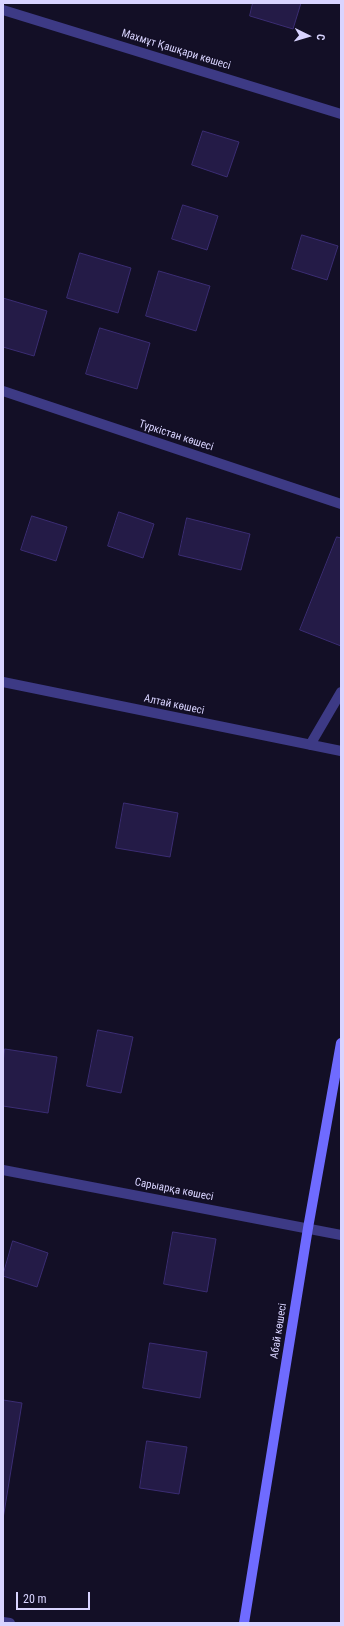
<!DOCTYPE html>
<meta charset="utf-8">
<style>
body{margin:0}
#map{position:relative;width:344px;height:1626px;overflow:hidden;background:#130f26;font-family:"Roboto Condensed",sans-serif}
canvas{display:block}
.frame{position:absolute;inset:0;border:4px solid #d9d4ff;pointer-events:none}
.north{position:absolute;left:288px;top:16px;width:40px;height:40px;-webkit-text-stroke:3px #130f26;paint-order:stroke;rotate:95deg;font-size:11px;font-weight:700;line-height:16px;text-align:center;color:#d9d4ff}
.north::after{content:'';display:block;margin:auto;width:14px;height:18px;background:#d9d4ff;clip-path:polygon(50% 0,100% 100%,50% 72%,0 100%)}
.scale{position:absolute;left:16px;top:1592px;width:74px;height:18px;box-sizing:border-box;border:2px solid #d9d4ff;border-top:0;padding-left:5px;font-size:12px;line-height:14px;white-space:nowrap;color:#d9d4ff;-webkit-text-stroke:3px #130f26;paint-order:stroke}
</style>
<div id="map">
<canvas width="344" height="1626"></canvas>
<div class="frame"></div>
<div class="north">С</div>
<div class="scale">20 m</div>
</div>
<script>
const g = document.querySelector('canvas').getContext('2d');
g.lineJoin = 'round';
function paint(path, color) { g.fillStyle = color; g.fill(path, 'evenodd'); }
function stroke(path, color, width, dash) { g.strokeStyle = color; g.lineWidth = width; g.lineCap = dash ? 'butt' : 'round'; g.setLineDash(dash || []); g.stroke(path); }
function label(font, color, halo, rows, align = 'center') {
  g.font = font + ' "Roboto Condensed",sans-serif'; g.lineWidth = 3; g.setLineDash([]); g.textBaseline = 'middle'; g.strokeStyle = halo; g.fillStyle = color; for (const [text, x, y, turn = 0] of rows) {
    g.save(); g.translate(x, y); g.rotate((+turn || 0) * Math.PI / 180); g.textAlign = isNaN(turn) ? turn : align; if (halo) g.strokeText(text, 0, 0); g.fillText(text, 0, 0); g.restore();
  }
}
const building = new Path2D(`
 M253 3H301L293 29 250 16Z
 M203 131 239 142 227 177 192 165Z
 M183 205 218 216 207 250 172 239Z
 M302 235 338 246 327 280 292 269Z
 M80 253 131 268 118 313 67 298Z
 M159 271 210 286 196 331 146 316Z
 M3 298 47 311 34 356 3 347Z
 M100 328 150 343 137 389 86 374Z
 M119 512 154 524 143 558 108 546Z
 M32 516 67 527 56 561 21 550Z
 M187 518 250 534 241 570 179 555Z
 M337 537 341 538V646L300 630Z
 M124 803 178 813 170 857 116 848Z
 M98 1030 133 1037 121 1093 87 1086Z
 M5 1049 57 1057 48 1113 3 1106V1063Z
 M173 1232 216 1239 207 1292 164 1284Z
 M13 1241 48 1253 37 1287 3 1276Z
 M150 1343 207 1352 200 1398 143 1388Z
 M3 1400 22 1403 3 1519Z
 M147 1441 187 1447 179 1494 140 1488Z`);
paint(building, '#241b47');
stroke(building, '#3b2d73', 1);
stroke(new Path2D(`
 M3 10 341 114
 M3 391 341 504
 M3 682 341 751
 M310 745 341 692
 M3 1170 341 1235
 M3 1622 10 1623`), '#3d3a85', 10);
stroke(new Path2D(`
 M244 1623 308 1228 341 1043`), '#6f6bff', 10);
label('11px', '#d9d4ff', '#130f26', [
 ["Махмұт Қашқари көшесі",176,50,17],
 ["Түркістан көшесі",176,436,18],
 ["Алтай көшесі",174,705,12],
 ["Сарыарқа көшесі",174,1190,11],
 ["Абай көшесі",279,1331,-81]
]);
</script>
